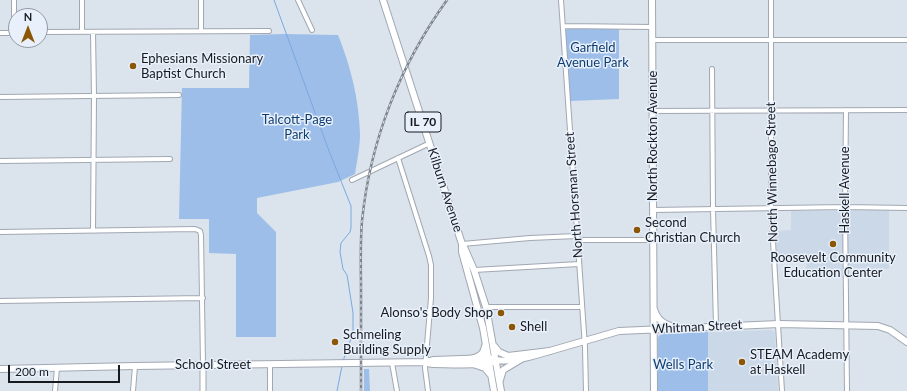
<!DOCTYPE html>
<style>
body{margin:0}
#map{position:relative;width:907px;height:391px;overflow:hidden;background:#dbe3ed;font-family:Lato,sans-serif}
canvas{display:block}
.north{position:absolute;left:8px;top:8px;width:40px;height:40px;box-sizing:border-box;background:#e8f0fb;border:1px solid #949aa3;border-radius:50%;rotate:0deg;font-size:11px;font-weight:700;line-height:16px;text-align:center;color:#171a1e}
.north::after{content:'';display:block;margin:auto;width:14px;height:18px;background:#8b5606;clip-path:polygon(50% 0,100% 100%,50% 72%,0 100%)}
.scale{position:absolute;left:8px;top:365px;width:112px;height:18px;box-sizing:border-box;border:2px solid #171a1e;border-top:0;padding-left:5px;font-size:12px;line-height:14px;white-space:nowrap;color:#171a1e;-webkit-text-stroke:3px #e8f0fb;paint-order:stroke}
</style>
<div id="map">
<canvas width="907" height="391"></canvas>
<div class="north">N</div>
<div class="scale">200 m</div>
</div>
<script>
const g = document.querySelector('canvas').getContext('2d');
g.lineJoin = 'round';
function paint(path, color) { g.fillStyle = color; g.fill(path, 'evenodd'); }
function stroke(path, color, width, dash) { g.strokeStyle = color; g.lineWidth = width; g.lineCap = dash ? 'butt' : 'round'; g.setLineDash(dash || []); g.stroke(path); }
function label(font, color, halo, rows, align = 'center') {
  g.font = font + ' Lato,sans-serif'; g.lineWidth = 3; g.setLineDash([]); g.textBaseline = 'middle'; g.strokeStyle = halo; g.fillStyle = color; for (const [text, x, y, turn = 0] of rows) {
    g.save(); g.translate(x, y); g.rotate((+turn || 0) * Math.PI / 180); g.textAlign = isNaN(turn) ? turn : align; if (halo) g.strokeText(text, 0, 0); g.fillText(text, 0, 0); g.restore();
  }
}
paint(new Path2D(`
 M889 210V269L842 268V278L807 277 806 257H777L776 231 791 230V211Z
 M772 330 775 333 778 391H708V332Z`), '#cbd8e8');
paint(new Path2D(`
 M568 29H619V99L570 101 565 32V30Z
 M285 34 338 35C351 67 359 100 360 134 360 147 357 161 355 174L338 182 257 198V213L276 232V337H236V254L209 253V219H179L182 88H249L250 35Z
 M708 332V391H657L658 337 661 334Z
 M364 369H369L370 391H364Z`), '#9cbee8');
stroke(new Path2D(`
 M274 0 329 151 351 206V228L350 232 341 243 340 252 343 269 347 275 348 281 353 313V333L343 361
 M337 391 342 366`), '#7aa8e0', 1);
const minor = new Path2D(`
 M14 0V33
 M201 0V31
 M298 0 312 30
 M561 0 585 347 586 391
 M771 0V208L782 391
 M563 26 652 27
 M40 32 269 31
 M82 32V0
 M93 32 94 96 93 231
 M0 33H16
 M652 40H907
 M712 69 713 209 716 326
 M0 97 179 95
 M846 110 845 207 847 391
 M652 111 907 110
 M398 158 429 256 431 265V298L425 368 428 391
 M0 161 170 159
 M352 180 430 143
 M653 210 845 207 907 208
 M0 232 195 229 200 231 201 235 203 365
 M577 240H653
 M462 244 530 238 577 236
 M474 270 579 264
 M0 301 203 298
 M486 307H582
 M392 363 397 391
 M270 365V391
 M55 391 57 368
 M133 391 135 366`);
const tertiary = new Path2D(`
 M203 391V365`);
const secondary = new Path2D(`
 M652 0 654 391
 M654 309C657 320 664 324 674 327
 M427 363 433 364C447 364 482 366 494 362
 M0 369 135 366 426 362 434 360 489 358C502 364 522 359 536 355L619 331 779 324 878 326 890 330 907 342`);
const primary = new Path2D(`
 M383 0 462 244V252L483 328 494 391
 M464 247 474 270 486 307 501 391
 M494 346 499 352 508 356 550 351
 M471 359C479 357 484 354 485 346
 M473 364 485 368 490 374
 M500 380 503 370 523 358`);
stroke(minor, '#a1a8b2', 6);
stroke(tertiary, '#a1a8b2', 7);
stroke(secondary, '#a1a8b2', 8);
stroke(primary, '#a1a8b2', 8);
stroke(minor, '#fff', 4);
stroke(tertiary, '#fff', 5);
stroke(secondary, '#fff', 6);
stroke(primary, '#fff', 6);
const rail = new Path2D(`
 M361 391C361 358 361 324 361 291 361 268 360 244 362 221 370 141 400 65 447 0`);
stroke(rail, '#7f858c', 2.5);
stroke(rail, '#e8f0fb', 1, [3]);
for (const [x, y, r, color] of [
 [133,66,4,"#8b5606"],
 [637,230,4,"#8b5606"],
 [833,244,4,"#8b5606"],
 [501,313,4,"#8b5606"],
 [512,327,4,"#8b5606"],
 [335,342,4,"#8b5606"],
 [742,362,4,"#8b5606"]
]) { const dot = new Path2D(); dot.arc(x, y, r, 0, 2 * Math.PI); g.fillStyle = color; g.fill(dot); stroke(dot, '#e8f0fb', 1.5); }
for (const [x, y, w] of [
 [423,122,36]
]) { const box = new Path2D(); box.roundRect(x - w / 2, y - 10, w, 20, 3); g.fillStyle = '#e8f0fb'; g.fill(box); stroke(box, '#171a1e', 1); }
label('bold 12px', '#171a1e', null, [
 ["IL 70",423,122]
]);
label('13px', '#0e3d71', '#e8f0fb', [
 ["Garfield",593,48],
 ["Avenue Park",593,63],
 ["Talcott-Page",297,120],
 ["Park",297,135],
 ["Wells Park",683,365]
]);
label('13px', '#171a1e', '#e8f0fb', [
 ["Ephesians Missionary",141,59],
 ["Baptist Church",141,74],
 ["Second",645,223],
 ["Christian Church",645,238],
 ["Roosevelt Community",833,258,"center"],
 ["Education Center",833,273,"center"],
 ["Alonso's Body Shop",493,313,"right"],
 ["Shell",520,327],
 ["Schmeling",343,335],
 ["Building Supply",343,350],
 ["STEAM Academy",750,355],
 ["at Haskell",750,370]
], 'left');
label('13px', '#171a1e', '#e8f0fb', [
 ["North Rockton Avenue",653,136,-90],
 ["North Winnebago Street",772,172,-91],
 ["Kilburn Avenue",445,190,72],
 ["Haskell Avenue",845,190,-90],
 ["North Horsman Street",574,195,-94],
 ["Whitman Street",697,327,-3],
 ["School Street",213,365]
]);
</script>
